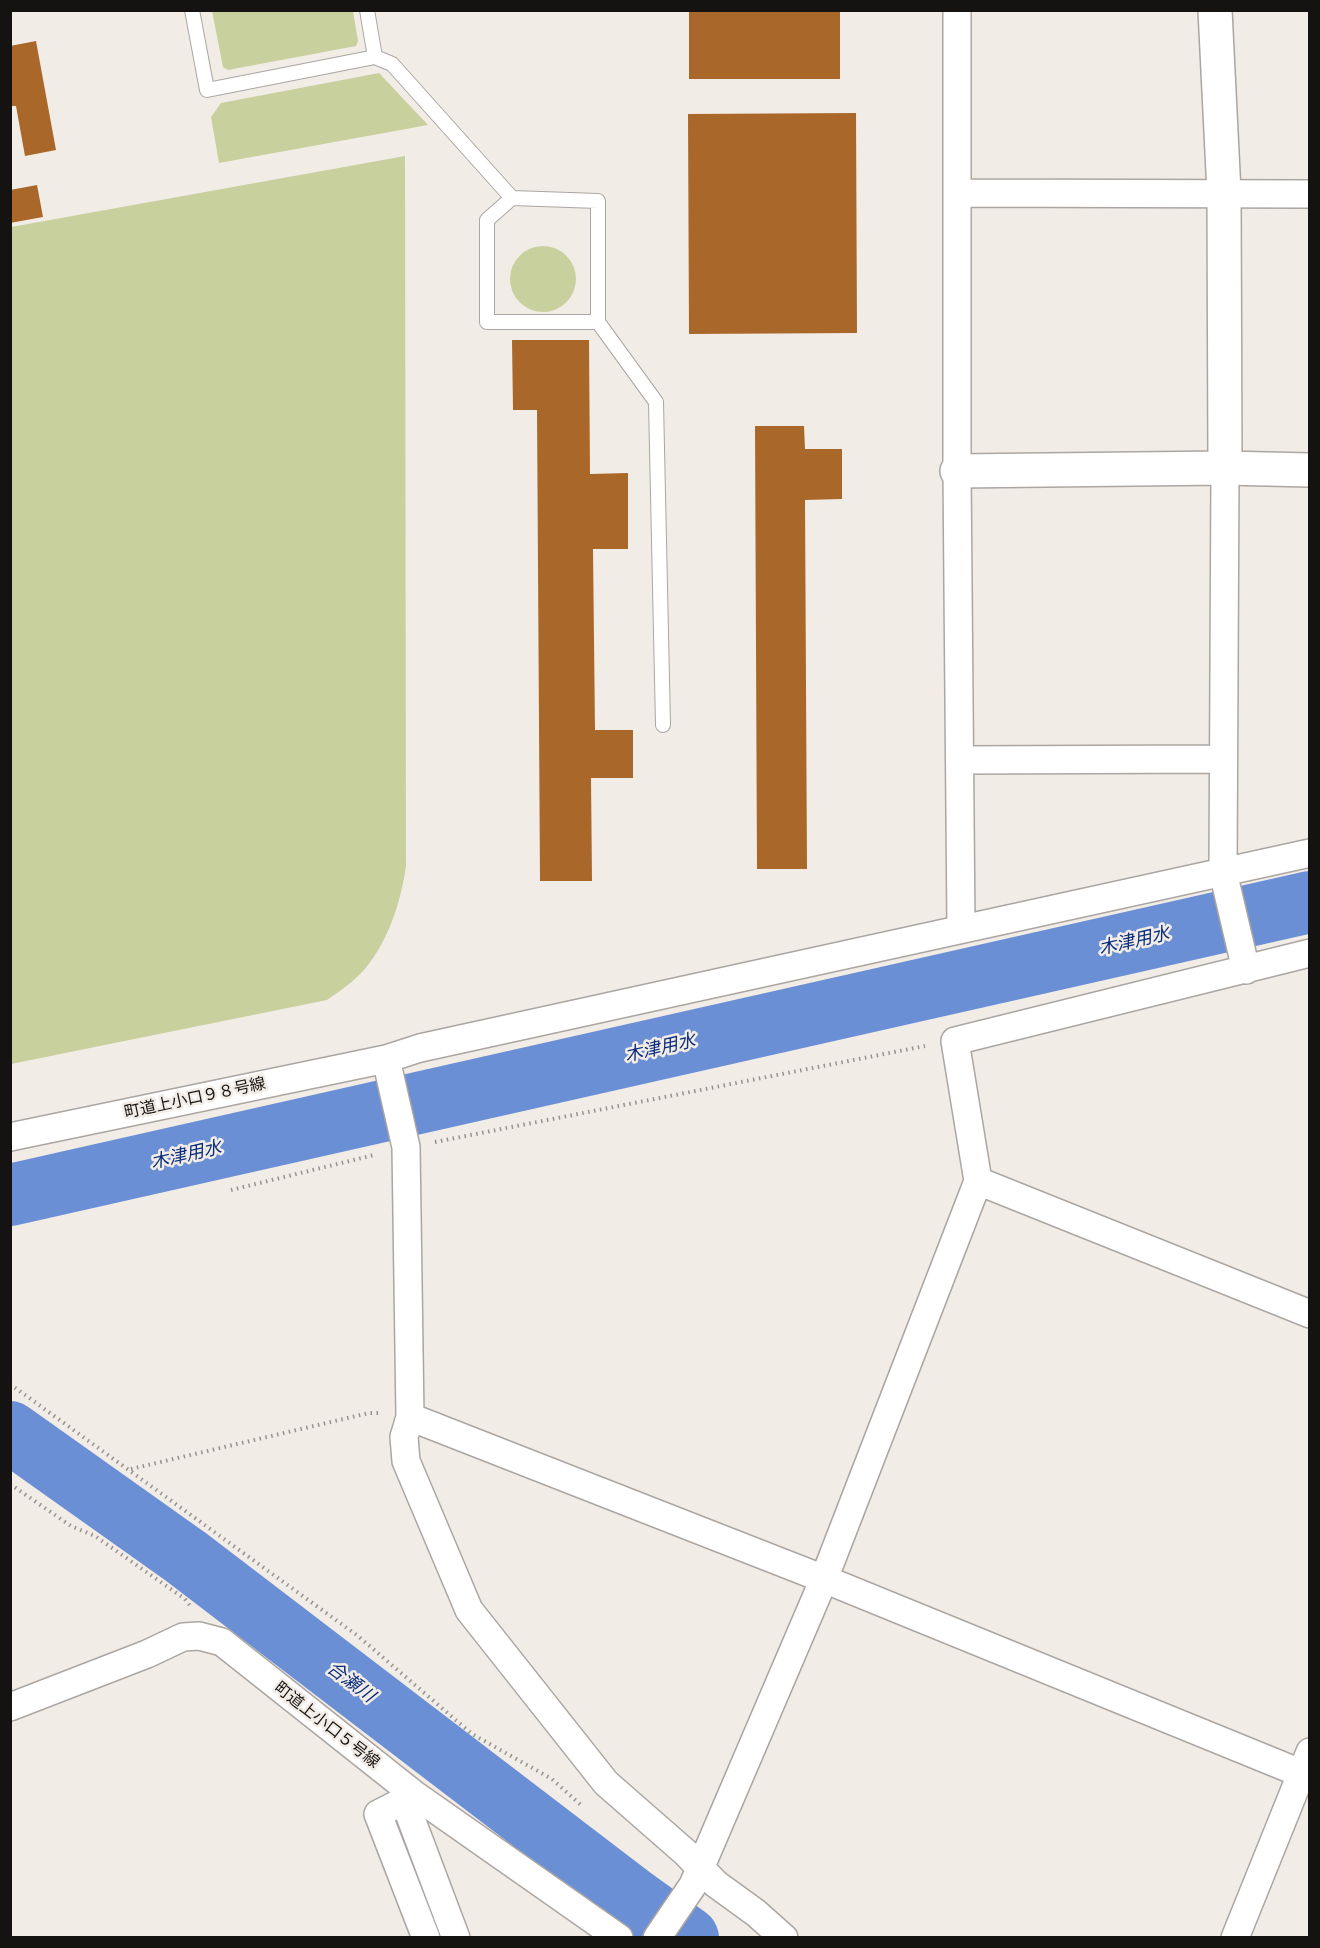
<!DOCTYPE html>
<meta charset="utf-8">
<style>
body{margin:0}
#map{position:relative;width:1320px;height:1948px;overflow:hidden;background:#f2ece7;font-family:"Playfair Display",serif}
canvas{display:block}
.frame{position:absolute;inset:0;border:12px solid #151312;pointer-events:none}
</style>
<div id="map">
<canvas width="1320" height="1948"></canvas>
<div class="frame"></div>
</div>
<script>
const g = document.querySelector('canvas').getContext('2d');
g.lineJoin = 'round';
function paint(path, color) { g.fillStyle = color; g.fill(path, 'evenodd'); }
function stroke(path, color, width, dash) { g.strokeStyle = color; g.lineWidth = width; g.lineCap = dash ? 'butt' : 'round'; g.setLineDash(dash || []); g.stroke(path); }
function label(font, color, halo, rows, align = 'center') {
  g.font = font + ' "Playfair Display","Noto Sans JP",serif'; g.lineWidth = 5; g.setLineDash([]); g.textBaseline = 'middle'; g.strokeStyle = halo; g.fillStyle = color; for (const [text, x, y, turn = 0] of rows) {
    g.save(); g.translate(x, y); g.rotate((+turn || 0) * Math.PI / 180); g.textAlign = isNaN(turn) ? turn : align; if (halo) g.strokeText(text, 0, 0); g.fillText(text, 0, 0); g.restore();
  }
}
paint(new Path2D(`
 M212 11H353L358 41 356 46 228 70 223 67Z
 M379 73 428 125 219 163 211 117 221 103Z
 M405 156 406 866C401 902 388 942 364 970 353 982 340 991 327 1000L11 1064V227Z
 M510 279a33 33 0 1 1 66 0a33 33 0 1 1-66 0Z`), '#c8d19e');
stroke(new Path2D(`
 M10 1195 1310 902
 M10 1432 186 1557 631 1897 688 1938`), '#6b8fd5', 62);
paint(new Path2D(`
 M689 10H840V79H689Z
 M36 41 56 150 25 156 16 106H10V46Z
 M856 113 857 333 689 334 688 114Z
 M37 185 43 217 10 223V190Z
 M512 340H589L590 474 628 473V549H593L595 730H633V778H591L592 881H540L537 410H513Z
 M755 426H804L805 449H842V499L805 500 807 869H757Z`), '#a9682a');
const service = new Path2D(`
 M192 10 207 90 375 57 367 10
 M375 57 392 64 512 198 598 201V322H487V220L512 198
 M598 322 656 402 663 725`);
const minor = new Path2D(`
 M957 10V471L961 928
 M957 193 1310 194
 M1225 468 1223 872 1246 970
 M961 760 1223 759
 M386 1059 406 1147 410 1417 404 1437 406 1461 469 1610 606 1783 686 1853 716 1884 756 1913 784 1938
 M10 1137 386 1059 420 1048 1310 853
 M978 1181 1310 1314
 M410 1417 824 1579 1310 1777
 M10 1707 147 1654 183 1637 199 1636 222 1642 415 1795 619 1938
 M415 1795 378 1814 426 1938
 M404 1800 456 1938
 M657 1938 693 1885 824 1579 978 1181 955 1041 1310 953
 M1235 1938 1310 1752`);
const tertiary = new Path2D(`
 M1215 10 1224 193 1225 468
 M957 471 1225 468 1310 470`);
stroke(service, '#aba6a2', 16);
stroke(minor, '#aba6a2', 30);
stroke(tertiary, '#aba6a2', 36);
stroke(new Path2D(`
 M435 1142 925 1046
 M231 1190 374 1155
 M10 1384 358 1636 472 1734 552 1779 581 1805
 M131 1469 369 1413H378
 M10 1484 71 1526 95 1536 185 1599 191 1607`), '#96928e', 4, [1.5, 4.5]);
stroke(service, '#fff', 14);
stroke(minor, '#fff', 27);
stroke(tertiary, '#fff', 33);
label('16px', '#151312', '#f2ece7', [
 ["町道上小口９８号線",195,1098,-12],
 ["町道上小口５号線",327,1725,38]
]);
label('italic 18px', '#092c7d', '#f2ece7', [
 ["木津用水",1134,941,-13],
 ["木津用水",660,1048,-13],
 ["木津用水",186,1155,-13],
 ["合瀬川",351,1682,37]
]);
</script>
